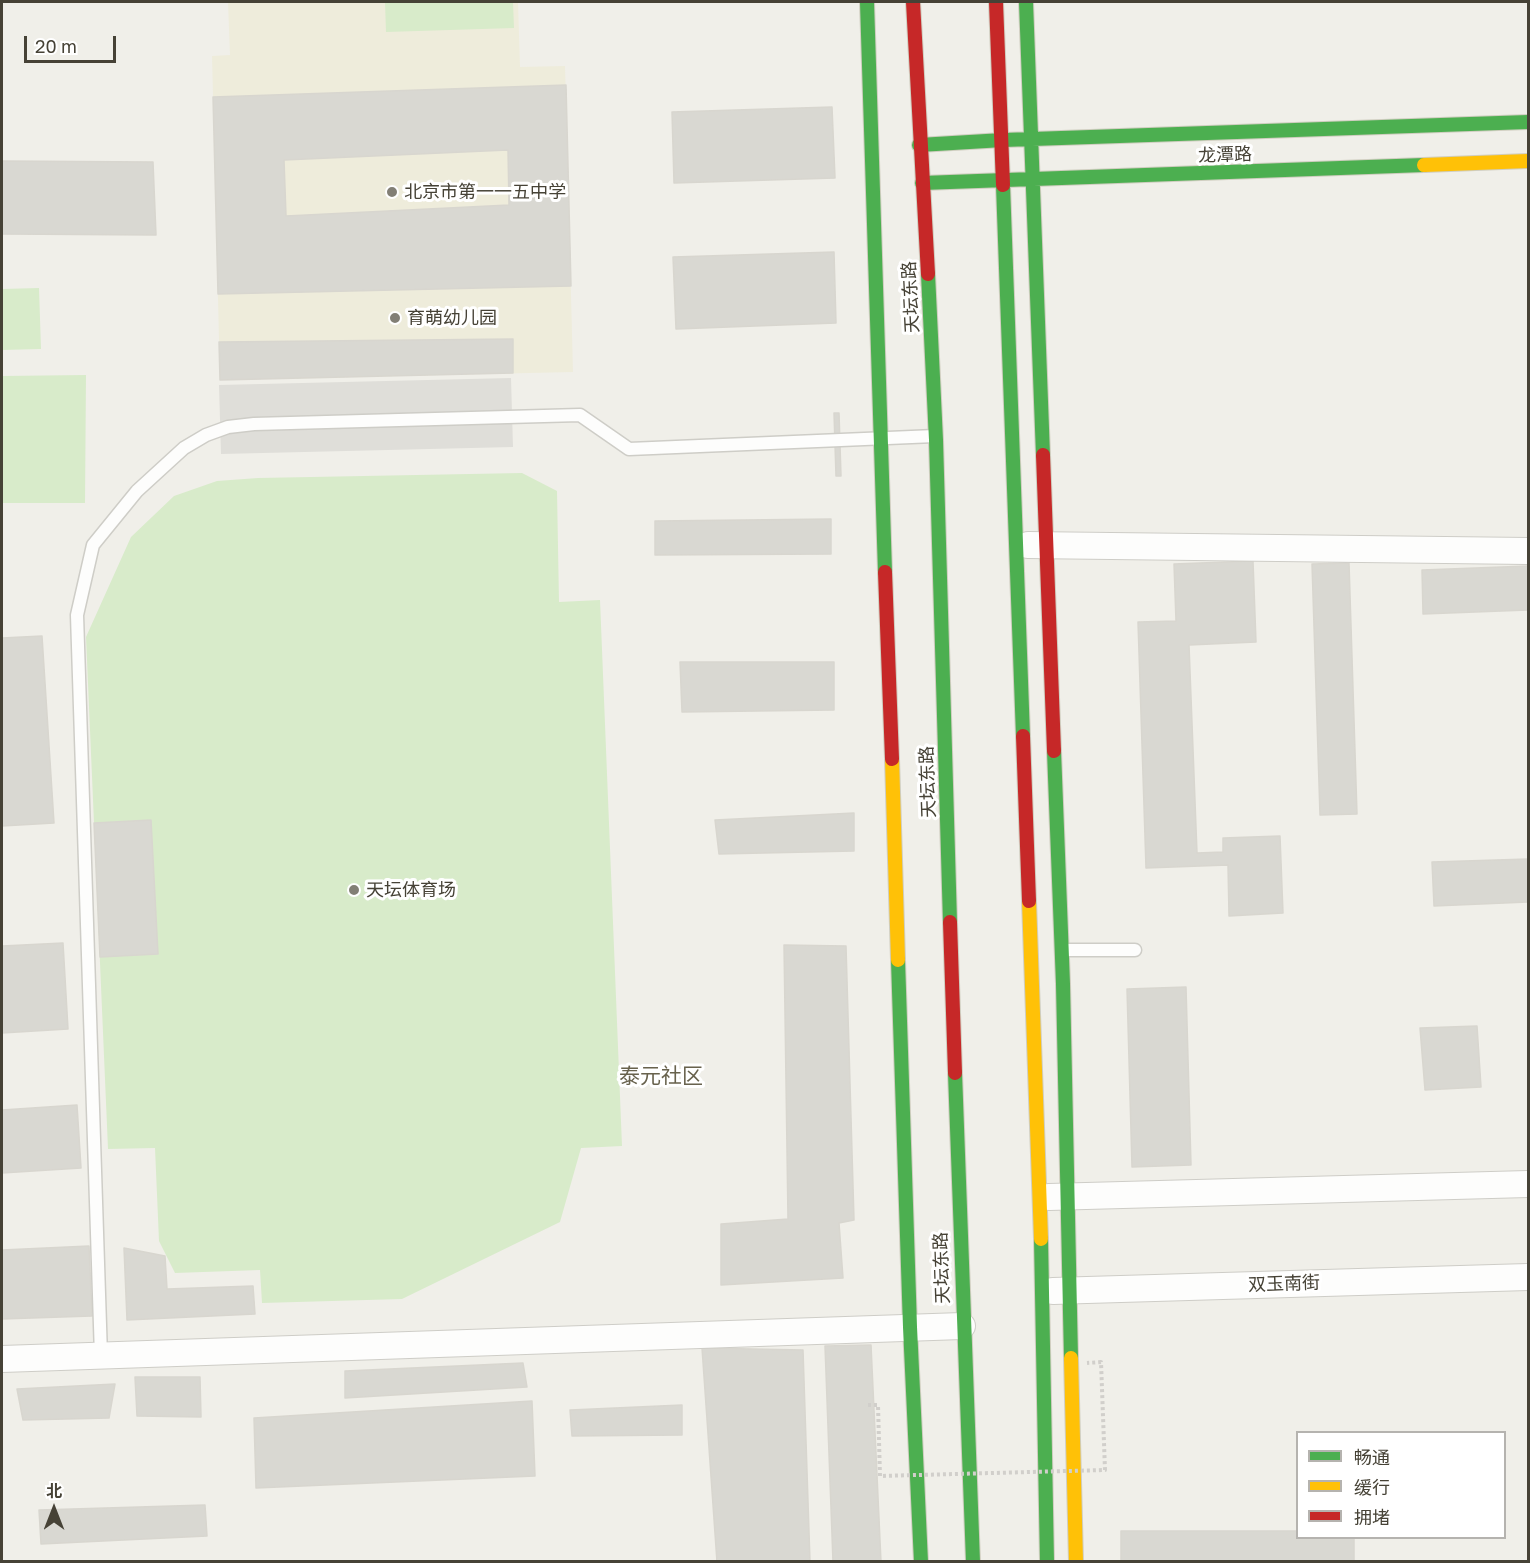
<!DOCTYPE html>
<meta charset="utf-8">
<style>
body{margin:0}
#map{position:relative;width:1530px;height:1563px;overflow:hidden;background:#f0efe9;font-family:"Golos Text","Noto Sans SC",sans-serif}
canvas{display:block}
.frame{position:absolute;inset:0;border:3px solid #464236;pointer-events:none}
.legend{position:absolute;left:1296px;top:1431px;width:210px;height:108px;box-sizing:border-box;background:#fff;border:2px solid #b5b3af;margin:0;padding:8px 10px;list-style:none;font-size:18px;color:#464236}
.legend li{display:flex;align-items:center;gap:12px;height:30px}
.legend b{width:30px;border:2px solid #b5b3af}
.north{position:absolute;left:24px;top:1479px;width:60px;height:60px;-webkit-text-stroke:4px #fff;paint-order:stroke;rotate:0deg;font-size:16px;font-weight:700;line-height:24px;text-align:center;color:#464236}
.north::after{content:'';display:block;margin:auto;width:21px;height:27px;background:#464236;clip-path:polygon(50% 0,100% 100%,50% 72%,0 100%)}
.scale{position:absolute;left:24px;top:36px;width:92px;height:27px;box-sizing:border-box;border:3px solid #464236;border-top:0;padding-left:8px;font-size:18px;line-height:21px;white-space:nowrap;color:#464236;-webkit-text-stroke:4px #fff;paint-order:stroke}
</style>
<div id="map">
<canvas width="1530" height="1563"></canvas>
<div class="frame"></div>
<ul class="legend">
<li><b style="height:8px;background:#4caf50"></b>畅通</li>
<li><b style="height:8px;background:#ffc107"></b>缓行</li>
<li><b style="height:8px;background:#c62828"></b>拥堵</li>
</ul>
<div class="north">北</div>
<div class="scale">20 m</div>
</div>
<script>
const g = document.querySelector('canvas').getContext('2d');
g.lineJoin = 'round';
function paint(path, color) { g.fillStyle = color; g.fill(path, 'evenodd'); }
function stroke(path, color, width, dash) { g.strokeStyle = color; g.lineWidth = width; g.lineCap = dash ? 'butt' : 'round'; g.setLineDash(dash || []); g.stroke(path); }
function label(font, color, halo, rows, align = 'center') {
  g.font = font + ' "Golos Text","Noto Sans SC",sans-serif'; g.lineWidth = 6; g.setLineDash([]); g.textBaseline = 'middle'; g.strokeStyle = halo; g.fillStyle = color; for (const [text, x, y, turn = 0] of rows) {
    g.save(); g.translate(x, y); g.rotate((+turn || 0) * Math.PI / 180); g.textAlign = isNaN(turn) ? turn : align; if (halo) g.strokeText(text, 0, 0); g.fillText(text, 0, 0); g.restore();
  }
}
paint(new Path2D(`
 M228 2H518L520 67 565 66 573 372 220 380 212 56 230 55Z`), '#eeecdb');
paint(new Path2D(`
 M385 2H513L514 28 386 32Z
 M39 288 41 349 2 350V289Z
 M86 375 85 503H2V376Z
 M522 473 557 491 559 602 600 600 622 1146 581 1148 560 1222 402 1299 262 1303 260 1270 175 1273 159 1241 155 1148 108 1149 86 637 131 537 174 496 217 481 258 478Z`), '#d8ebca');
paint(new Path2D(`
 M511 378 513 447 221 454 219 385Z`), '#dfded9');
const building = new Path2D(`
 M566 85 571 286 218 294 213 97ZM508 150 509 205 286 216 284 160Z
 M832 107 835 178 674 183 672 112Z
 M2 161 153 162 156 235 2 234Z
 M834 252 836 323 676 329 673 257Z
 M513 339V373L220 380 219 342Z
 M834 413H839L841 476H836Z
 M831 519V554L655 555V521Z
 M1253 561 1256 642 1189 645 1197 853 1223 852V838L1280 836 1283 913 1229 916 1228 865 1146 868 1138 622 1176 621 1174 564Z
 M1349 563 1357 814 1320 815 1312 564Z
 M1528 566V610L1423 614 1422 570Z
 M42 636 54 823 2 826V638Z
 M680 662H834V710L682 712Z
 M854 813V851L719 854 715 820Z
 M151 820 158 954 100 957 94 823Z
 M1528 859V902L1434 906 1432 862Z
 M63 943 68 1029 2 1033V946Z
 M784 945 846 946 854 1220 839 1223 843 1278 721 1285V1224L788 1219Z
 M1186 987 1191 1165 1132 1167 1127 989Z
 M1477 1026 1481 1087 1425 1090 1420 1028Z
 M77 1105 81 1168 2 1173V1110Z
 M89 1246 92 1316 2 1319V1250Z
 M124 1248 165 1256 167 1289 253 1286 255 1314 127 1320Z
 M871 1345 881 1562H833L825 1346Z
 M702 1348 803 1350 810 1562H717Z
 M523 1363 527 1387 345 1398V1371Z
 M135 1377H200L201 1417 137 1416Z
 M115 1384 109 1418 23 1420 17 1389Z
 M532 1401 535 1476 256 1488 254 1418Z
 M682 1405V1435L572 1436 570 1410Z
 M205 1505 207 1536 41 1544 39 1510Z
 M1121 1531H1298V1538H1354V1562H1121Z`);
paint(building, '#d9d8d2');
stroke(building, '#d8d6cf', 1.5);
const lane = new Path2D(`
 M1063 950H1135
 M101 1356 77 615 93 545 137 491 184 448 206 435 228 427 254 424 580 415 629 449 935 436`);
const street = new Path2D(`
 M1028 545 1528 551
 M1049 1197 1528 1184
 M1053 1291 1528 1277
 M2 1359 962 1326`);
const fast = new Path2D(`
 M867 2 885 572
 M1026 2 1043 455
 M919 145 1003 140 1528 122
 M922 183 1424 165
 M1003 185 1023 736
 M928 274 936 440 950 922
 M1054 751 1063 984 1071 1358
 M898 960 910 1327 921 1562
 M955 1073 973 1562
 M1041 1239 1047 1562`);
const slow = new Path2D(`
 M1424 165 1528 161
 M892 759 898 960
 M1029 901 1041 1239
 M1071 1358 1076 1562`);
const jam = new Path2D(`
 M913 2 928 274
 M996 2 1003 185
 M1043 455 1054 751
 M885 572 892 759
 M1023 736 1029 901
 M950 922 955 1073`);
stroke(lane, '#cecdc7', 15);
stroke(street, '#cecdc7', 28);
stroke(fast, '#d0cec0', 16);
stroke(slow, '#d0cec0', 16);
stroke(jam, '#d0cec0', 16);
stroke(lane, '#fdfdfc', 12);
stroke(street, '#fdfdfc', 26);
stroke(fast, '#4caf50', 14);
stroke(slow, '#ffc107', 14);
stroke(jam, '#c62828', 14);
stroke(new Path2D(`
 M868 1405H878L880 1476 1105 1470 1101 1362 1087 1363`), '#d1cfcb', 4, [3, 3]);
for (const [x, y, r, color] of [
 [392,192,6,"#827f75"],
 [395,318,6,"#827f75"],
 [354,890,6,"#827f75"]
]) { const dot = new Path2D(); dot.arc(x, y, r, 0, 2 * Math.PI); g.fillStyle = color; g.fill(dot); stroke(dot, '#fff', 2); }
label('18px', '#464236', '#fff', [
 ["龙潭路",1225,155,-2],
 ["天坛东路",911,297,-93],
 ["天坛东路",928,782,-92],
 ["天坛东路",942,1268,-92],
 ["双玉南街",1284,1284,-2]
]);
label('18px', '#464236', '#fff', [
 ["北京市第一一五中学",404,192],
 ["育萌幼儿园",407,318],
 ["天坛体育场",366,890]
], 'left');
label('21px', '#68624d', '#fff', [
 ["泰元社区",661,1076]
]);
</script>
